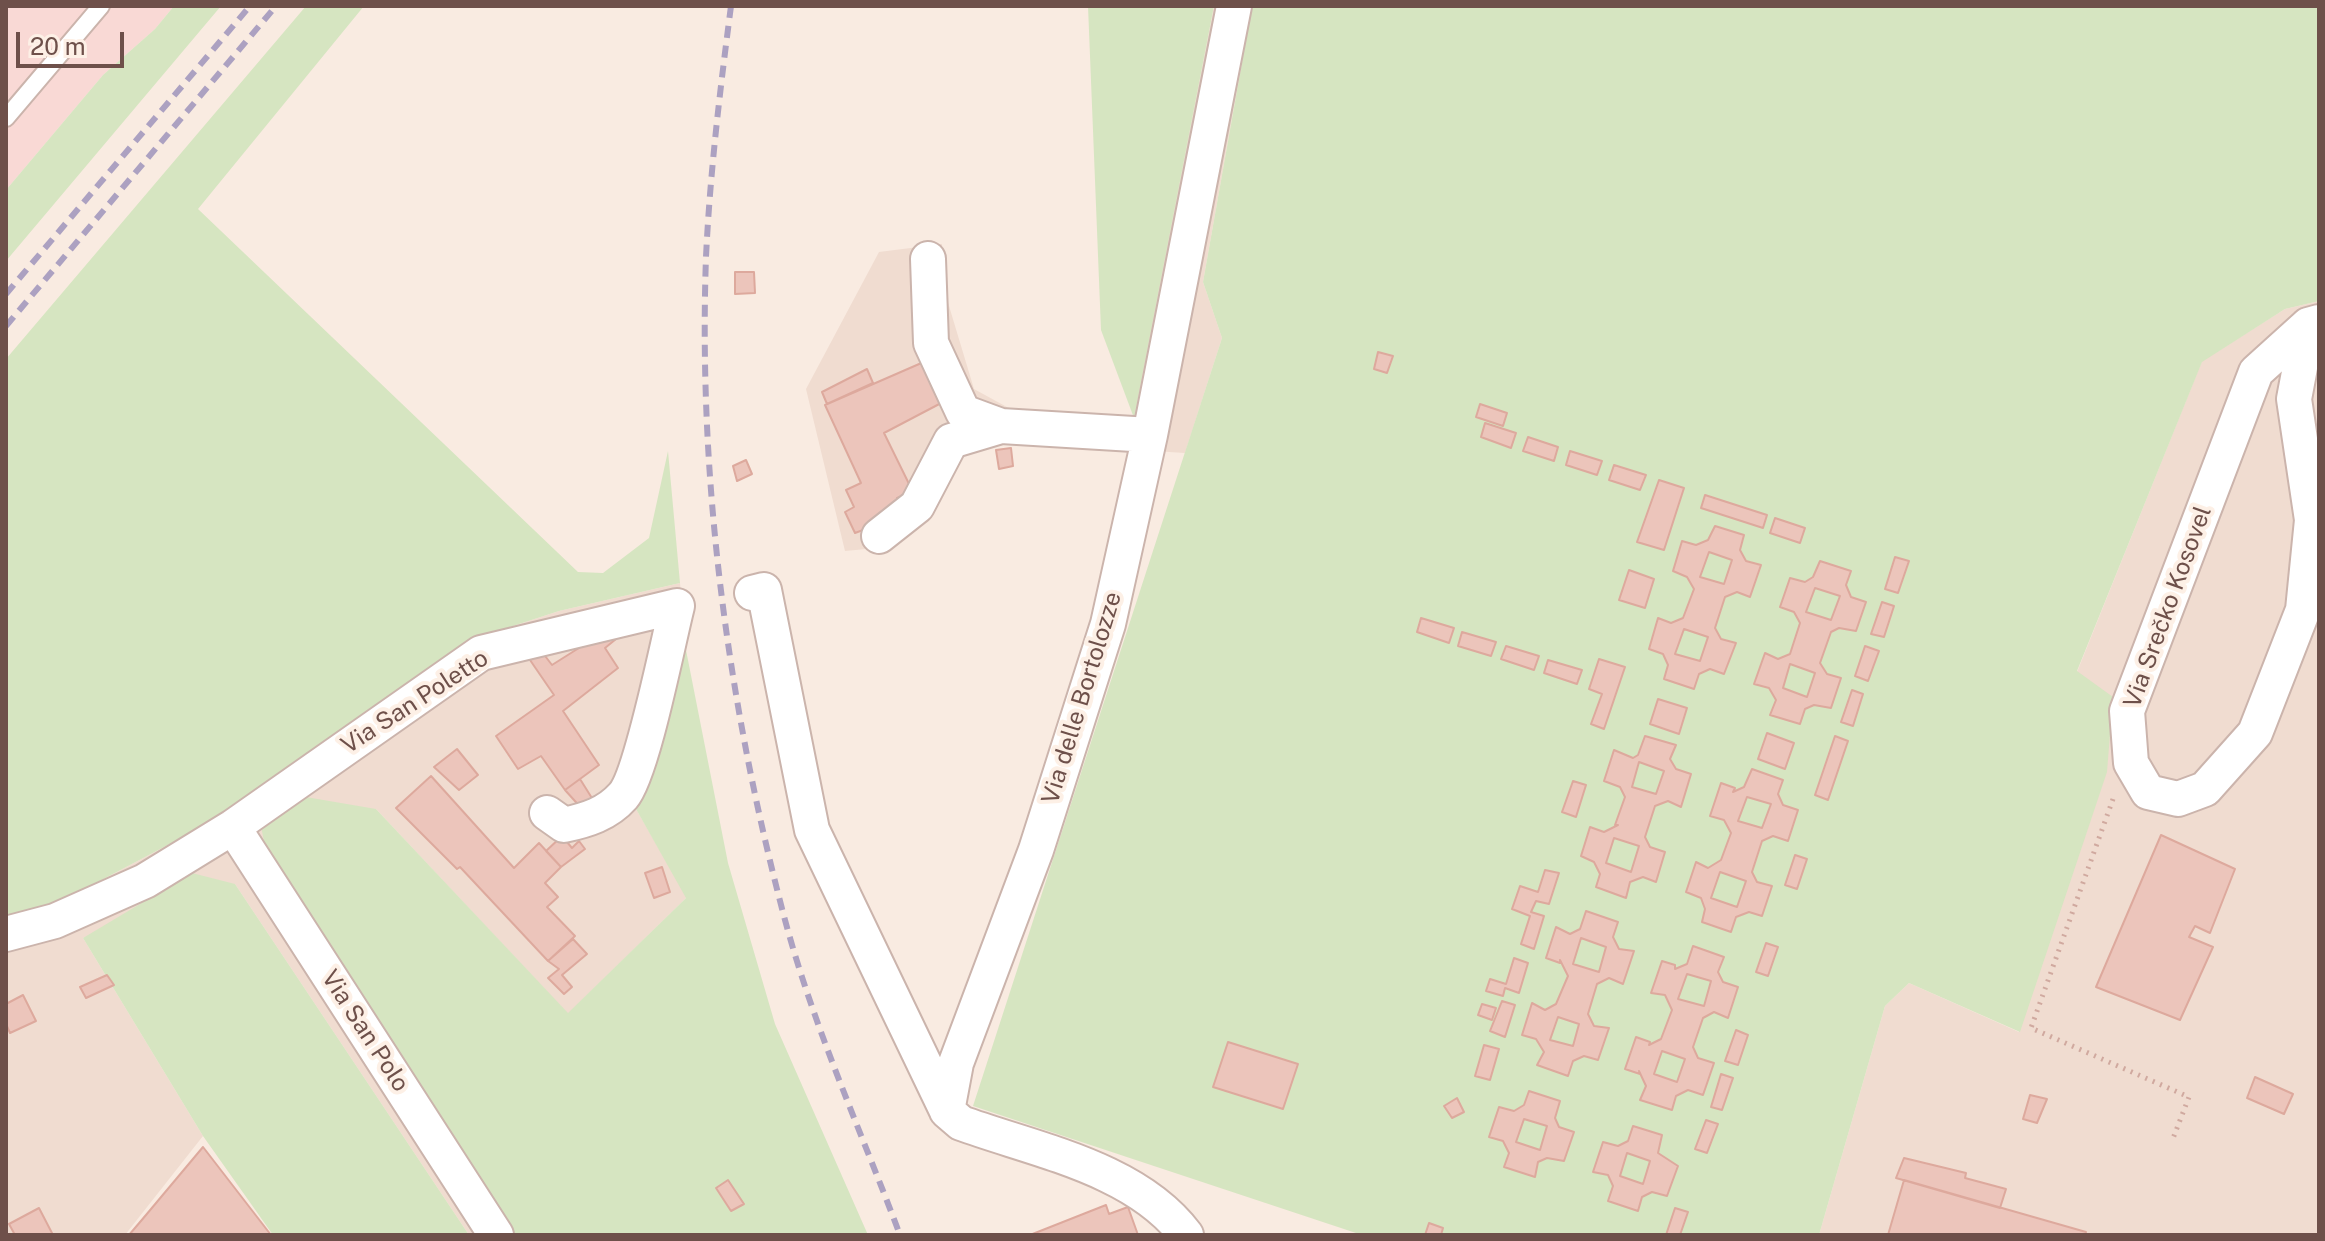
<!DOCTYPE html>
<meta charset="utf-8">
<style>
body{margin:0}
#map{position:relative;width:2325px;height:1241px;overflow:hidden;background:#f9ebe1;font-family:"Public Sans",sans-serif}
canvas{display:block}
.frame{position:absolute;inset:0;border:8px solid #6e504a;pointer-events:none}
.scale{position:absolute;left:16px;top:32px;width:108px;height:36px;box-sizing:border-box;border:4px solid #6e504a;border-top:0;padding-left:10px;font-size:24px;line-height:28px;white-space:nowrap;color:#6e504a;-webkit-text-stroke:6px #fdf0e6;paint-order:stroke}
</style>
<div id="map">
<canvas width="2325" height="1241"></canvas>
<div class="frame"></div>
<div class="scale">20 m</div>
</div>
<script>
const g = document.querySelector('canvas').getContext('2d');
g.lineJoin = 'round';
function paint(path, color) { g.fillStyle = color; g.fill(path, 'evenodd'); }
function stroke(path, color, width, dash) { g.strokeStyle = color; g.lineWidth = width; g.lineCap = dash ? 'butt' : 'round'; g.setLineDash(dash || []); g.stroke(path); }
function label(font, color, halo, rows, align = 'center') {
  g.font = font + ' "Public Sans",sans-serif'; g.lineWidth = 8; g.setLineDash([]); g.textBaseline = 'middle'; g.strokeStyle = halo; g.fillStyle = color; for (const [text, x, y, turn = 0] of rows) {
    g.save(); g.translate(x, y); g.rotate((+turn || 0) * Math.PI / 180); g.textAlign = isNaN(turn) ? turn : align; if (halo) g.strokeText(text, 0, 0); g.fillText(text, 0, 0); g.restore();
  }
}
paint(new Path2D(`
 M1214 6H1252L1203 282 1222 338 1185 453 999 441 960 455 888 547 845 551 806 389 879 252 942 244 943 286 974 389 1016 412 1133 417Z
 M2319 301V1235H1819L1885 1006 1909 983 2019 1032 2077 672 2202 361 2285 309Z
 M680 583 686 650 636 809 687 897 568 1014 376 809 268 862 515 1235H469L235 884 83 938 203 1136 125 1235H6V916L58 903 217 819 467 641 559 611Z`), '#f0dcd0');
paint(new Path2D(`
 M6 6H174L155 29 103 75 6 190Z`), '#f9d9d5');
paint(new Path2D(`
 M174 6H221L6 261V190L103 75 155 29Z
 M306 6H364L198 209 578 572 603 573 649 538 668 451 680 583 559 611 467 641 217 819 58 903 6 916V359Z
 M1088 6H1214L1134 418 1101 330Z
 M1252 6H2319V301L2285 309 2202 362 2077 671 2113 697 2107 772 2020 1032 1909 983 1885 1006 1819 1235H1362L973 1106 1222 338 1203 282Z
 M686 650 728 863 775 1024 868 1235H515L268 862 261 826 300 796 376 809 568 1013 686 898 636 809Z
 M192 873 235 884 469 1235H273L203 1136 83 938Z`), '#d6e5c1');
const building = new Path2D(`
 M735 272H754L755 293 735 294Z
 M1378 352 1393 356 1387 373 1374 369Z
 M926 361 945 401 884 433 913 492 897 498 903 515 855 533 845 512 854 507 846 490 861 483 825 405Z
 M867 369 873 383 827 404 822 392Z
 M1480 404 1507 413 1503 426 1476 417Z
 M1485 423 1516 433 1511 448 1481 437Z
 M1528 437 1558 447 1554 461 1523 451Z
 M1011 448 1013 466 999 469 996 450Z
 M1570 451 1602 461 1597 475 1566 465Z
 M746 460 752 474 737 481 733 466Z
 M1614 465 1646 475 1640 490 1609 480Z
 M1659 480 1684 488 1664 550 1637 542Z
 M1705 495 1767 515 1763 528 1701 508Z
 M1775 518 1805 528 1800 543 1770 533Z
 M1715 526 1744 535 1740 550 1746 561 1761 565 1750 597 1737 592 1725 597 1715 628 1721 639 1736 643 1724 674 1710 669 1699 674 1694 689 1664 679 1668 665 1663 654 1649 649 1658 618 1671 623 1683 618 1694 589 1687 577 1673 571 1682 541 1696 545 1708 540ZM1709 552 1732 560 1724 584 1700 577ZM1684 629 1708 637 1700 661 1675 654Z
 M1895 557 1909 561 1898 593 1885 589Z
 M1820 561 1851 571 1846 585 1851 597 1866 602 1856 631 1839 628 1831 632 1820 663 1827 674 1841 678 1831 708 1814 705 1805 709 1800 724 1770 715 1776 700 1769 688 1754 684 1765 653 1778 659 1790 654 1800 623 1794 612 1780 607 1790 578 1805 582 1813 577ZM1815 588 1840 596 1831 620 1806 612ZM1790 664 1815 673 1807 697 1783 688Z
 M1629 570 1654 579 1645 608 1619 600Z
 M1882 602 1894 606 1884 637 1871 634Z
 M1421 618 1454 628 1449 643 1417 632Z
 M609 629 616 639 605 648 618 668 563 711 599 765 565 790 541 756 518 769 496 736 554 695 530 660 542 652 552 665Z
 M1462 632 1496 642 1491 656 1458 646Z
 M1506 646 1539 656 1534 670 1501 659Z
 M1865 646 1879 651 1868 681 1855 676Z
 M1599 659 1625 667 1604 729 1591 724 1602 694 1589 689Z
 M1548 660 1582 670 1577 684 1544 673Z
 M1852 690 1863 694 1853 726 1841 722Z
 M1658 699 1687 708 1679 734 1650 724Z
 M1767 733 1794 743 1785 769 1758 759Z
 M1645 736 1676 745 1670 759 1676 769 1691 774 1681 807 1668 801 1655 806 1645 837 1650 847 1665 852 1656 882 1643 877 1630 882 1626 898 1596 887 1600 874 1594 862 1581 856 1590 827 1604 832 1618 825H1615L1625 797 1620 787 1604 781 1614 750 1633 758 1638 755ZM1639 762 1664 771 1656 794 1632 787ZM1614 838 1639 846 1631 872 1606 863Z
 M1835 736 1848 741 1828 800 1815 795Z
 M457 749 478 775 459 790 434 767Z
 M1752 769 1783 780 1778 794 1783 805 1798 810 1788 841 1773 836 1762 841 1752 872 1757 882 1772 886 1762 916 1749 912 1736 917 1731 932 1702 922 1705 909 1701 898 1686 892 1696 862 1708 868 1721 860 1731 833 1724 820 1710 816 1721 783 1735 788 1733 792 1744 787ZM1747 797 1771 804 1762 828 1738 821ZM1720 872 1746 881 1737 907 1711 898Z
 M431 776 514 868 539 843 561 867 545 883 558 897 547 907 575 936 548 961 460 867 457 869 396 808Z
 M580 779 595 803 583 810 565 790Z
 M1573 781 1586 785 1576 817 1562 812Z
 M2161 835 2235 869 2210 933 2195 926 2189 937 2213 947 2180 1020 2096 987Z
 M562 836 572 848 579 841 585 849 561 867 546 851Z
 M1795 855 1807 859 1797 889 1785 885Z
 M662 867 670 892 654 898 645 873Z
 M1545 870 1559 873 1549 904 1536 901 1531 912 1544 916 1534 949 1521 944 1530 916 1512 909 1520 886 1538 892Z
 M1586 911 1618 922 1613 937 1619 949 1634 951 1623 984 1609 978 1597 984 1588 1014 1594 1026 1609 1028 1598 1060 1584 1056 1573 1061 1568 1076 1537 1065 1544 1052 1536 1039 1522 1035 1532 1003 1545 1010 1556 1004 1568 976 1560 960V963L1546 958 1556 927 1570 934 1580 929ZM1581 938 1606 947 1599 972 1573 964ZM1558 1017 1579 1024 1573 1046 1550 1040Z
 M573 939 587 954 562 975 572 987 564 994 548 978 559 969 548 961Z
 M1766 943 1778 947 1768 976 1756 972Z
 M1693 946 1724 957 1718 972 1723 982 1738 987 1728 1018 1714 1012 1703 1018 1693 1047 1698 1058 1714 1063 1703 1095 1688 1090 1676 1096 1672 1110 1640 1100 1646 1086 1639 1071 1640 1074 1625 1069 1636 1037 1650 1042 1649 1045 1661 1039 1672 1010 1665 995 1651 993 1662 961 1675 965V969L1687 964ZM1687 974 1711 981 1704 1006 1678 999ZM1662 1051 1685 1059 1677 1082 1654 1074Z
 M1514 958 1528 963 1519 993 1505 988 1503 996 1486 991 1490 979 1506 984Z
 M107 975 114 985 86 998 80 987Z
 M23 995 36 1021 10 1033 6 1024V1004Z
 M1502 1001 1515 1005 1505 1037 1490 1031Z
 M1482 1004 1496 1008 1492 1020 1478 1015Z
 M1736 1030 1748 1035 1738 1065 1725 1061Z
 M1228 1042 1298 1064 1283 1109 1213 1087Z
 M1484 1045 1499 1049 1490 1080 1475 1076Z
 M1721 1074 1733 1078 1722 1110 1711 1107Z
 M2255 1077 2293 1094 2284 1114 2247 1098Z
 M1529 1091 1560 1101 1555 1118 1559 1127 1574 1132 1564 1161 1547 1158 1538 1162 1535 1177 1504 1167 1509 1153 1503 1141 1489 1137 1499 1107 1514 1111 1524 1105ZM1524 1119 1547 1126 1540 1150 1516 1142Z
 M2030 1095 2047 1099 2037 1123 2023 1119Z
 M1457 1098 1464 1112 1452 1118 1444 1106Z
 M1706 1120 1718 1124 1707 1153 1695 1149Z
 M1633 1126 1662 1135 1658 1153 1678 1166 1667 1196 1652 1192 1642 1197 1638 1211 1608 1201 1613 1186 1608 1175 1593 1172 1603 1142 1618 1146 1628 1141ZM1627 1153 1650 1161 1643 1184 1620 1176Z
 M203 1147 271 1235H129L146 1215Z
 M1904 1158 1966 1173 1965 1178 2006 1189 2000 1208 1896 1178Z
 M728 1180 744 1204 731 1211 716 1188Z
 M1904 1180 2086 1232 2085 1235H1888Z
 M1106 1205 1109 1214 1128 1207 1138 1235H1030Z
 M39 1208 53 1235H15L9 1224Z
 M1675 1208 1688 1212 1680 1235H1666Z
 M1429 1223 1443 1228 1441 1235H1425Z`);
paint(building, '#ecc5bb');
stroke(building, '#dda99d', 2);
const service = new Path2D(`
 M6 118 101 6`);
const minor = new Path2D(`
 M928 259 931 343 963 412 1001 426 1150 435
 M2308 325 2294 399 2312 520 2303 610 2255 733 2205 789 2178 799 2148 792 2131 763 2127 711 2256 372 2308 325 2319 322
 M879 536 917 506 951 441 1001 426
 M752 593 764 590 812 830 947 1111
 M233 827 496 1235
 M6 934 55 921 145 881 233 827 481 653 677 606C668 641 642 775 623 796 607 814 587 820 564 825L547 813
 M1186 1235C1136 1168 1035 1150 961 1123L947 1111 956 1063 1036 850 1108 624 1150 435 1234 6`);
stroke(service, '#cbb4ac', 20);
stroke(minor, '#cbb4ac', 38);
stroke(new Path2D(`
 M2113 799 2031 1028 2189 1097 2172 1141`), '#d0a99f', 5, [2, 6]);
stroke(service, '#fff', 16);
stroke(minor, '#fff', 34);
stroke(new Path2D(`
 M731 6C720 90 710 173 706 257 698 480 728 706 785 920 814 1028 861 1131 900 1235
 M6 294 250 6
 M6 326 276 6`), '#aca1c1', 6, [12, 8]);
label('24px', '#6e504a', '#fdf0e6', [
 ["Via Srečko Kosovel",2168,607,-70],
 ["Via delle Bortolozze",1082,698,-73],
 ["Via San Poletto",415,702,-33],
 ["Via San Polo",365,1031,57]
]);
</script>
